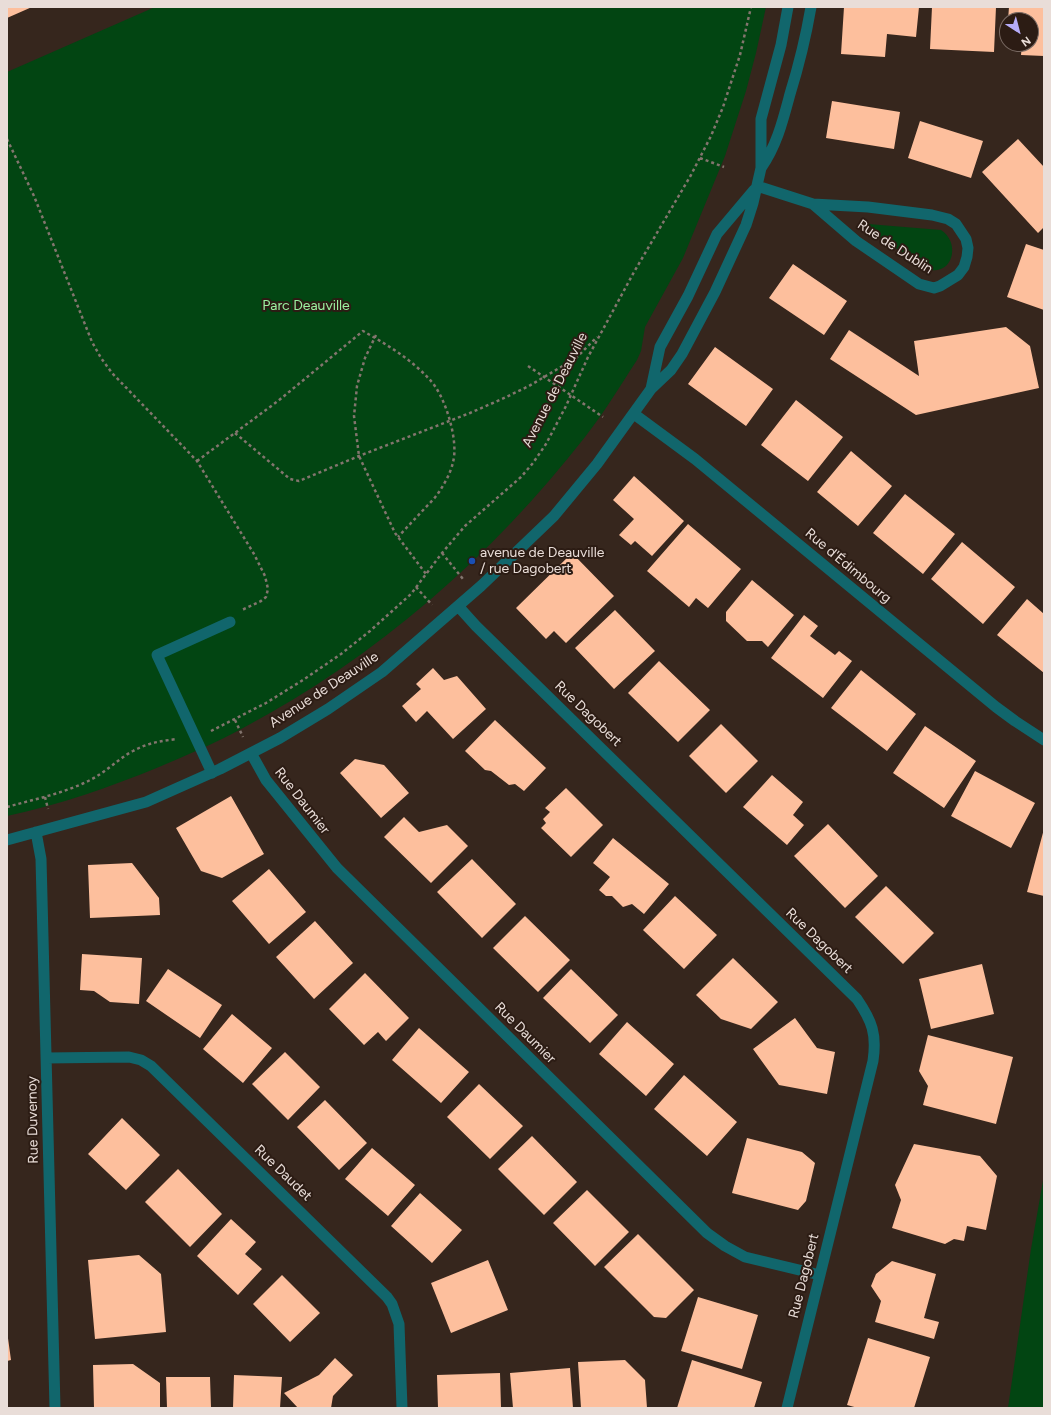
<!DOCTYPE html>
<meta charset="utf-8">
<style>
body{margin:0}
#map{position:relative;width:1051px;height:1415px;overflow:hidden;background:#36261d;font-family:Figtree,sans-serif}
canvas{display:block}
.frame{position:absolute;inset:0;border:8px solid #e9ddd8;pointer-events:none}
.north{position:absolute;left:999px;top:12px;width:40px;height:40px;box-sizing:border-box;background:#2c1c14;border:1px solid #786962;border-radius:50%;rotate:144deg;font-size:11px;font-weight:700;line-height:16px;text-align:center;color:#e9ddd8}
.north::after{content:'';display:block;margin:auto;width:14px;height:18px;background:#b6acf8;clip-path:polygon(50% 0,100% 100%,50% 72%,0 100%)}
</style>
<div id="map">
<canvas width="1051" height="1415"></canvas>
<div class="frame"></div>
<div class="north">N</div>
</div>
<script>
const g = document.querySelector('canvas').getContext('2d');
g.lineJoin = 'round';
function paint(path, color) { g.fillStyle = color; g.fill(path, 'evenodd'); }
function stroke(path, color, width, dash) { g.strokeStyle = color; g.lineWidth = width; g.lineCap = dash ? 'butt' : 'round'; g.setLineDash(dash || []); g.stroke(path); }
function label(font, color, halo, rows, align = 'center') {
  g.font = font + ' Figtree,sans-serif'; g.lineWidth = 4; g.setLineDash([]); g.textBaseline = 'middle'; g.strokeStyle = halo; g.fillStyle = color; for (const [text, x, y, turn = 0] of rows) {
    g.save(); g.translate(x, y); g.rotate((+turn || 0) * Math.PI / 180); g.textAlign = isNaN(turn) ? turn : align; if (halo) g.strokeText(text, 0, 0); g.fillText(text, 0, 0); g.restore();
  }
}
paint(new Path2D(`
 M155 7H766L756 53 746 91 725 156 683 258 645 327 641 351 637 360C620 386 604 413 585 437 492 556 377 657 243 728 216 743 187 755 159 767 110 787 59 805 7 816V72Z
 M868 224 941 230C960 242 954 274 930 270L866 229Z
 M1044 1175V1408H1008L1031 1249Z`), '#024512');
paint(new Path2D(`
 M7 7H32L7 18Z
 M844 7H919L916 37 887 34 885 57 841 54Z
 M932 7H996L994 52 930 49Z
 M1009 7 1044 8V56L1021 55 1022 44H1031V20H1008Z
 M832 101 900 112 894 149 826 138Z
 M920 121 983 141 971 178 908 158Z
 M1018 139 1044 167V227L1038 233 982 172Z
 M1026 244 1044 250V310L1007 297Z
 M793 264 847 301 824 335 769 298Z
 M1006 327 1030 346 1039 388 916 415 830 359 849 330 919 376 914 341Z
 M715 347 773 389 746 426 688 384Z
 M796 400 843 437 808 481 761 445Z
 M851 451 892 486 858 526 817 492Z
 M634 476 684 521 652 556 635 541 631 545 619 535 634 519 613 500Z
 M905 494 955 534 923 574 873 533Z
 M688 524 741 569 708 608 696 598 689 607 647 571Z
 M962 542 1015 587 983 624 931 579Z
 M572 553 614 596 566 643 554 631 546 639 516 608Z
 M752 580 794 615 768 647 762 641H747L726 621V612Z
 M1027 599 1044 614V673L997 635Z
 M615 610 655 651 614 689 575 648Z
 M804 615 818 626 810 636 835 655 839 651 852 661 823 698 771 658Z
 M659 661 710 710 678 742 628 693Z
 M433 668 444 680 457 676 486 709 453 739 427 711 416 722 402 706 421 689 416 684Z
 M861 670 916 714 887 751 831 708Z
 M495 720 546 768 524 791 515 784 509 785 491 771 485 770 465 751Z
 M721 724 758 761 726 793 689 756Z
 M925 726 976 761 944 808 893 773Z
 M355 759 384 765 409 793 381 818 340 773Z
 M975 771 1035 803 1011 848 951 816Z
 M772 775 803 802 793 815 804 825 787 845 743 807Z
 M566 788 603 825 571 857 541 828 546 823 543 819 550 812 545 808Z
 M231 796 264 854 222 878 201 871 176 828Z
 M404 817 419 832 447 825 468 846 431 883 384 837Z
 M828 824 878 876 845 908 794 856Z
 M1044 829V896L1027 892Z
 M613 838 669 884 644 914 632 904 623 907 612 896H606L599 890 610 877 593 863Z
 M472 859 516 904 482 938 437 892Z
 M132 863 159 898 160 915 90 918 88 865Z
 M269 869 306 912 269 944 232 901Z
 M886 886 934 933 903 964 855 917Z
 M675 896 717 935 684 969 643 930Z
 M525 916 570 960 538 992 493 948Z
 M315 921 353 963 314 999 276 957Z
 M82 954 142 958 139 1004 110 1002 94 991 80 990Z
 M733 958 778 1002 751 1029 721 1019 696 995Z
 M982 964 994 1014 931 1029 919 979Z
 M168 969 222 1005 200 1038 146 1001Z
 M571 969 618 1015 590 1043 543 998Z
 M365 973 409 1018 386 1041 378 1032 364 1045 329 1009Z
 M232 1014 272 1048 243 1083 203 1049Z
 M795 1018 817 1048 835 1052 827 1094 779 1085 753 1049Z
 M627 1022 674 1064 646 1096 599 1054Z
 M419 1028 469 1072 441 1103 392 1060Z
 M928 1035 1013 1057 996 1124 923 1105 928 1086 919 1071Z
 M285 1052 320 1087 288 1120 252 1084Z
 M684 1075 737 1122 707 1156 654 1109Z
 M479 1084 523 1126 490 1159 447 1117Z
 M325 1100 367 1143 339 1170 297 1127Z
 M122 1118 160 1155 126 1190 88 1154Z
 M532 1136 577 1182 544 1215 498 1169Z
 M747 1138 802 1152 815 1163 806 1201 798 1210 732 1193Z
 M914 1144 980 1156 997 1176 986 1230 967 1226 964 1241 954 1239 945 1244 892 1228 901 1200 895 1185Z
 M372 1148 415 1185 388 1216 345 1179Z
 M178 1169 222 1214 190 1247 145 1202Z
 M587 1190 629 1232 595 1266 553 1223Z
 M420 1193 462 1230 432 1263 391 1226Z
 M231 1219 256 1242 245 1254 262 1269 238 1295 197 1256Z
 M638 1234 694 1290 666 1318 654 1317 604 1267Z
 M139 1255 161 1274 166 1332 95 1339 88 1260Z
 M488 1260 508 1310 451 1333 431 1283Z
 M892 1261 936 1274 924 1318 939 1322 934 1339 875 1322 881 1301 871 1286 876 1274Z
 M282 1275 320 1313 290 1342 253 1304Z
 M698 1297 758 1315 742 1369 681 1351Z
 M7 1331 11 1360 7 1361Z
 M868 1338 930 1357 914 1408H858L847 1405Z
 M335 1358 353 1375 333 1396 331 1408H298L284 1393 319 1375Z
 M625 1360 645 1380 647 1408H581L578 1362Z
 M692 1360 762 1382 754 1408H677Z
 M133 1364 160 1383V1408H94L93 1365Z
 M570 1368 573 1408H513L510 1373Z
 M500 1373 501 1408H438L437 1375Z
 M234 1375 282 1377 280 1408H233Z
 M166 1377H210L211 1408H167Z`), '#fdbf9d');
stroke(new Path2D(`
 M7 139 34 196 92 342 101 358 112 373 197 461 254 554 265 576 268 589 266 597 261 601 242 610
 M700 158 724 167
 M376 335 365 358 357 386 354 416 359 456 395 533 426 574
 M528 366 603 417
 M235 433 290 479 299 481 359 456 470 413 502 399 529 386 576 358 597 337
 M197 461 278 401 363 331C386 344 411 359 429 379 445 394 459 441 453 462 451 472 445 483 439 492 435 498 430 503 425 508 416 518 407 527 398 537
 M442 553 463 579
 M416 587 432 605
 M235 720 243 737
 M211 731 266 703 303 680 341 654 370 631 411 594 442 553 465 526 521 477 533 463 546 444 566 406 588 357 634 272 691 175 711 136 723 107 740 55 751 7
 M45 797 48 809
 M7 807C35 799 66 793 92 779 107 771 118 759 133 751 147 743 161 741 177 739`), '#83756e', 2.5, [3, 3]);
stroke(new Path2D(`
 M212 773 157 655 230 622`), '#11666c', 11);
stroke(new Path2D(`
 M761 168C777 145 783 120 790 94 799 65 806 36 811 7
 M757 186 813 204 868 207 932 215 948 219 956 224 966 239 968 248 967 257 964 267 958 275 940 286 934 288 919 284 856 241 813 204
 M651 389 660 347 688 296 717 234 754 190
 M634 414 695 459 996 707 1015 721 1044 740
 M458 606 476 626 857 999C872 1021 877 1034 873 1061L787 1408
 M251 753 266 780 337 868 707 1233 725 1246 745 1257 820 1275
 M36 832 41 859 55 1408
 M7 840 146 802 220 769 280 738 328 709 382 672 481 586 554 516 597 464 651 389 671 370 682 354 715 292 746 225 753 203 761 168V119L781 45 788 7
 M46 1058 129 1057 141 1060 151 1066 387 1297 392 1304 399 1324 402 1408`), '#11666c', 11);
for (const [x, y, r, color] of [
 [472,561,4,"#1a4fb4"]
]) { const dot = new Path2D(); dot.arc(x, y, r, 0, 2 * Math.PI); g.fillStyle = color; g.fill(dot); stroke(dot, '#2c1c14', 1.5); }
label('14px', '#e9ddd8', '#2c1c14', [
 ["Rue de Dublin",895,247,33],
 ["Avenue de Deauville",555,390,-63],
 ["Rue d'Édimbourg",848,566,40],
 ["Avenue de Deauville",324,690,-33],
 ["Rue Dagobert",588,714,44],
 ["Rue Daumier",302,801,52],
 ["Rue Dagobert",819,941,44],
 ["Rue Daumier",525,1033,45],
 ["Rue Duvernoy",33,1120,-91],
 ["Rue Daudet",283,1173,44],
 ["Rue Dagobert",804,1276,-76]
]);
label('14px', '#9bf1a1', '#2c1c14', [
 ["Parc Deauville",306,306]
]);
label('14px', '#e9ddd8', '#2c1c14', [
 ["avenue de Deauville",480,553],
 ["/ rue Dagobert",480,569]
], 'left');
</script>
